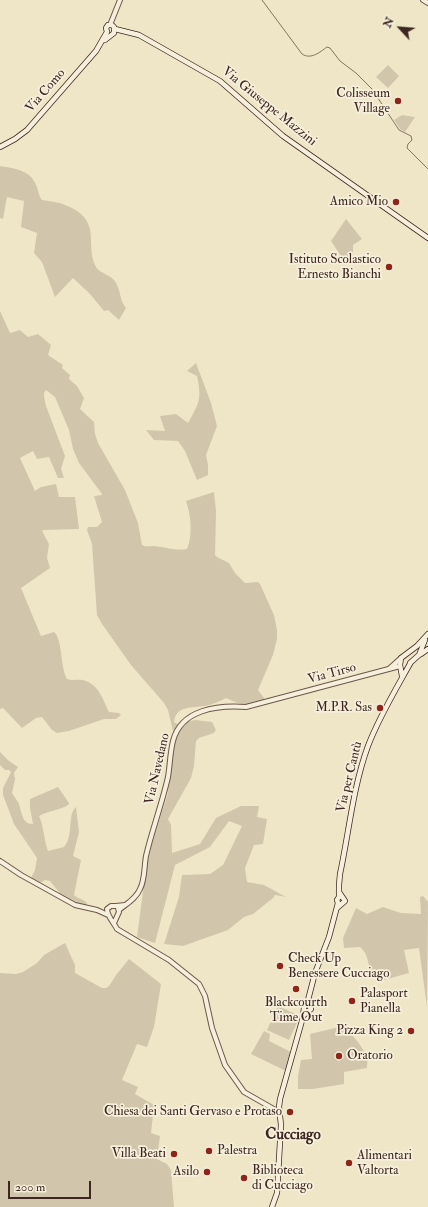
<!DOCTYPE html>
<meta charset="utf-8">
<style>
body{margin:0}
#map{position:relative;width:428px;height:1207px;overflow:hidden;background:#efe6c7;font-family:"IM FELL Double Pica",serif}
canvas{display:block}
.north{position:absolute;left:380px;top:8px;width:40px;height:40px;-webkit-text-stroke:3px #f5efdb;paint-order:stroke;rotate:296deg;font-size:11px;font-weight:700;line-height:16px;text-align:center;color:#3d2720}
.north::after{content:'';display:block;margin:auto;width:14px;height:18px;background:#3d2720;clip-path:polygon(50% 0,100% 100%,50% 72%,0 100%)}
.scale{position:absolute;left:8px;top:1181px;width:83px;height:18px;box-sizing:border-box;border:2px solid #3d2720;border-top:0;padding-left:5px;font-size:12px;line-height:14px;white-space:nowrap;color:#3d2720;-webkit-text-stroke:3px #f5efdb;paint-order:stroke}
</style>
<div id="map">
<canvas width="428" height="1207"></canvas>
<div class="north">N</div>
<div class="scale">200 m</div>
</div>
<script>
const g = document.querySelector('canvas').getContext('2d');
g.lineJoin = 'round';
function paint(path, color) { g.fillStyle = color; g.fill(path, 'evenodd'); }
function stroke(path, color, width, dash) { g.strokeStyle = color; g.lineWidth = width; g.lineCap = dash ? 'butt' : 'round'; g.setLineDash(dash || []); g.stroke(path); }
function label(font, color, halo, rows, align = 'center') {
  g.font = font + ' "IM FELL Double Pica",serif'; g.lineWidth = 3.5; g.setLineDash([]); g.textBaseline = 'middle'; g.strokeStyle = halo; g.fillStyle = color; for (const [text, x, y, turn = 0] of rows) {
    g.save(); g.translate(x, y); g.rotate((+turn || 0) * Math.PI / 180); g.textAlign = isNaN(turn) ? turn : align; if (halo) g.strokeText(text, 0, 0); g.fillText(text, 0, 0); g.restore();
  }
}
paint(new Path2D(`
 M388 65 399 76 388 88 376 77Z
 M402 115 415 117 405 132 400 129 394 120Z
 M0 166C13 168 31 170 36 185 39 190 38 195 42 200 47 201 50 201 54 202 62 203 71 207 77 211 99 226 86 245 95 265 98 273 109 274 114 280 121 288 119 300 126 308L119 320 108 310 104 311 90 294 73 278 55 297 42 262 34 253 37 233 21 227 24 201 7 197 3 219 0 218Z
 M346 219 362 239 353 245V255L343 259 331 241Z
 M0 311 10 333 20 330 28 337 38 334 51 345 48 355 63 365 62 368 70 375 69 379 77 386 84 398 80 409 94 422 95 434 98 443 125 490 138 523 142 545C146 547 149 546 154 546 167 547 173 551 187 549 193 534 191 516 186 501L214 492 216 511 215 555 217 557 229 563 235 573 245 583 258 582 260 584 274 615 277 630V639L273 655 258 690 264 698V701C245 706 244 706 226 698 220 701 212 705 205 706 193 708 176 705 174 722L177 724 195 720 212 722 216 730 214 733 199 738 196 741 194 766 191 778 168 819 171 825 172 853 200 844 216 818 241 806H259L257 817 267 819 263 844 254 845 245 868 247 882 264 885 286 897 275 895 273 898 253 914 244 917 228 930 183 946 164 944 179 897 182 875 210 874 223 865 242 826 229 821 210 847 175 865 155 943 137 937 146 869 152 843 168 793 173 731 168 710 164 703 131 665 102 624 97 615 92 544 87 530 88 527H97L102 522 94 496 102 495V494L79 463 73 449 69 430 55 397 46 390 44 393V396L46 406 65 456 61 469 64 478H58L49 457 37 459 33 451 20 458 35 491 41 487 56 484 59 497H75L79 529 44 530 42 531 49 544 47 558 50 568 21 588 41 636 54 632C63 640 60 667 67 679 72 681 77 679 83 680 99 684 103 700 109 712L119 713 121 715 116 719H104L69 731 57 733 52 730 42 717 36 718 22 728 3 708 0 709Z
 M196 363 211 403 217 426 206 455 208 465V475L197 480 185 451 178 441 154 440 146 430 165 431 160 416 176 414 188 423C199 403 202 399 197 376L187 371Z
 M0 752 9 761 18 767 14 773 15 779 12 793C14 796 16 799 18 802 22 810 21 824 33 824L30 808V799L58 787 69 803V804C63 810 49 810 39 816L42 824 46 845 48 851 64 847C74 836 67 814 76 807L79 832 73 856 81 860 74 895C78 899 84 899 87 903L86 909 63 897 50 881 45 880 40 883 31 878 35 870 37 858 14 824 3 795V788L11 772 9 770H5L0 765Z
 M423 896 428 902 427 1007 419 948 404 950 409 973 380 981C367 973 371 967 366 955 365 952 362 949 360 947L344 948 343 938 356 908 367 914 383 907 401 913 421 914 420 897Z
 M65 943 75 965V973L102 988H106L109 986 116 975 129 959 161 984 154 1027 147 1047 137 1044 122 1080 138 1087 135 1094 154 1105 151 1133 160 1136 157 1159 167 1164 171 1170 174 1207H0V973L16 974 23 972 37 963 44 955Z
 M278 1006 300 1016 289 1040 267 1030Z
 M339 1027C349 1028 364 1048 367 1058 368 1061 367 1064 367 1068L344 1072V1084L313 1089H298V1076L301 1060 312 1059 310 1034Z
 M264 1031 270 1034 269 1041 291 1052 286 1071 251 1054Z`), '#d1c6ab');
stroke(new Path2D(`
 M262 0 302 54C311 60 320 52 327 47L330 48 340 61 356 73 372 89 399 130 411 136 412 140 408 144 407 148 428 169`), '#837362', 1);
const tertiary = new Path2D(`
 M423 0 428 3
 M110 25 120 0
 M390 668 401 658
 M0 861 21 875 75 905 97 910 108 915
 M125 905 116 906H111L107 909C107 916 114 923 117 929L169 960 199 984 205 996 212 1028 225 1065 244 1092 279 1112
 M119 910C126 904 136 899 140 889 145 880 144 867 146 856 152 830 162 804 168 777 170 765 170 753 173 741 181 709 218 705 246 707L400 666
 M114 923 119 912 118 908`);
const secondary = new Path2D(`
 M115 29 139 35 220 81 283 136 428 238
 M105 40 114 33V27L112 25H108L106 28 107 32
 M0 147 15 139 27 130 96 51 107 32
 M421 654 428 649
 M410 663 419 655 425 640
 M402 676 400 665 401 658 417 646 428 634
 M337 908 345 901 339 892
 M304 1015 311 1009 308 1000
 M272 1207 277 1193 281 1125 279 1107 280 1099 303 1017 304 1007 308 1000 315 973 329 937 338 903 337 900 339 897V885L340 874C349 832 353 787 368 746 379 717 396 689 411 662`);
stroke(tertiary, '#6a574a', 6);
stroke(secondary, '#3d2720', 6);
stroke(tertiary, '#f5efdb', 4);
stroke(secondary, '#f5efdb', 4.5);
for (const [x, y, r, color] of [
 [398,101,4,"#8f2418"],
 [396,202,4,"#8f2418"],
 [389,267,4,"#8f2418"],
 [380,708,4,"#8f2418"],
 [280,966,4,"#8f2418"],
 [296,989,4,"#8f2418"],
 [352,1001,4,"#8f2418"],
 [411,1031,4,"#8f2418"],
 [339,1056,4,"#8f2418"],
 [290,1112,4,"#8f2418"],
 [209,1151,4,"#8f2418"],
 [174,1154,4,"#8f2418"],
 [349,1163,4,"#8f2418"],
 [207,1172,4,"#8f2418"],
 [244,1178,4,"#8f2418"]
]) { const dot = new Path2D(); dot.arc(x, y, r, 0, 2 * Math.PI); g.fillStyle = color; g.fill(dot); stroke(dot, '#f5efdb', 1.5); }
label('13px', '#3d2720', '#f5efdb', [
 ["Via Como",46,91,-49],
 ["Via Giuseppe Mazzini",269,107,39],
 ["Via Tirso",332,674,-15],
 ["Via Navedano",158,769,-77],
 ["Via per Cantù",350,777,-76]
]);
label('13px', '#3d2720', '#f5efdb', [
 ["Colisseum",390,94],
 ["Village",390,109],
 ["Amico Mio",388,202],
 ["Istituto Scolastico",381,260],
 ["Ernesto Bianchi",381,275],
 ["M.P.R. Sas",372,708],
 ["Check Up",288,959,"left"],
 ["Benessere Cucciago",288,974,"left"],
 ["Palasport",360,994,"left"],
 ["Pianella",360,1009,"left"],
 ["Blackcourth",296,1003,"center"],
 ["Time Out",296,1018,"center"],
 ["Pizza King 2",403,1031],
 ["Oratorio",347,1056,"left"],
 ["Chiesa dei Santi Gervaso e Protaso",282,1112],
 ["Palestra",217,1151,"left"],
 ["Villa Beati",166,1154],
 ["Alimentari",357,1156,"left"],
 ["Valtorta",357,1171,"left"],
 ["Biblioteca",252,1171,"left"],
 ["di Cucciago",252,1186,"left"],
 ["Asilo",199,1172]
], 'right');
label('bold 15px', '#3d2720', '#f5efdb', [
 ["Cucciago",293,1136]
]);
</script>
